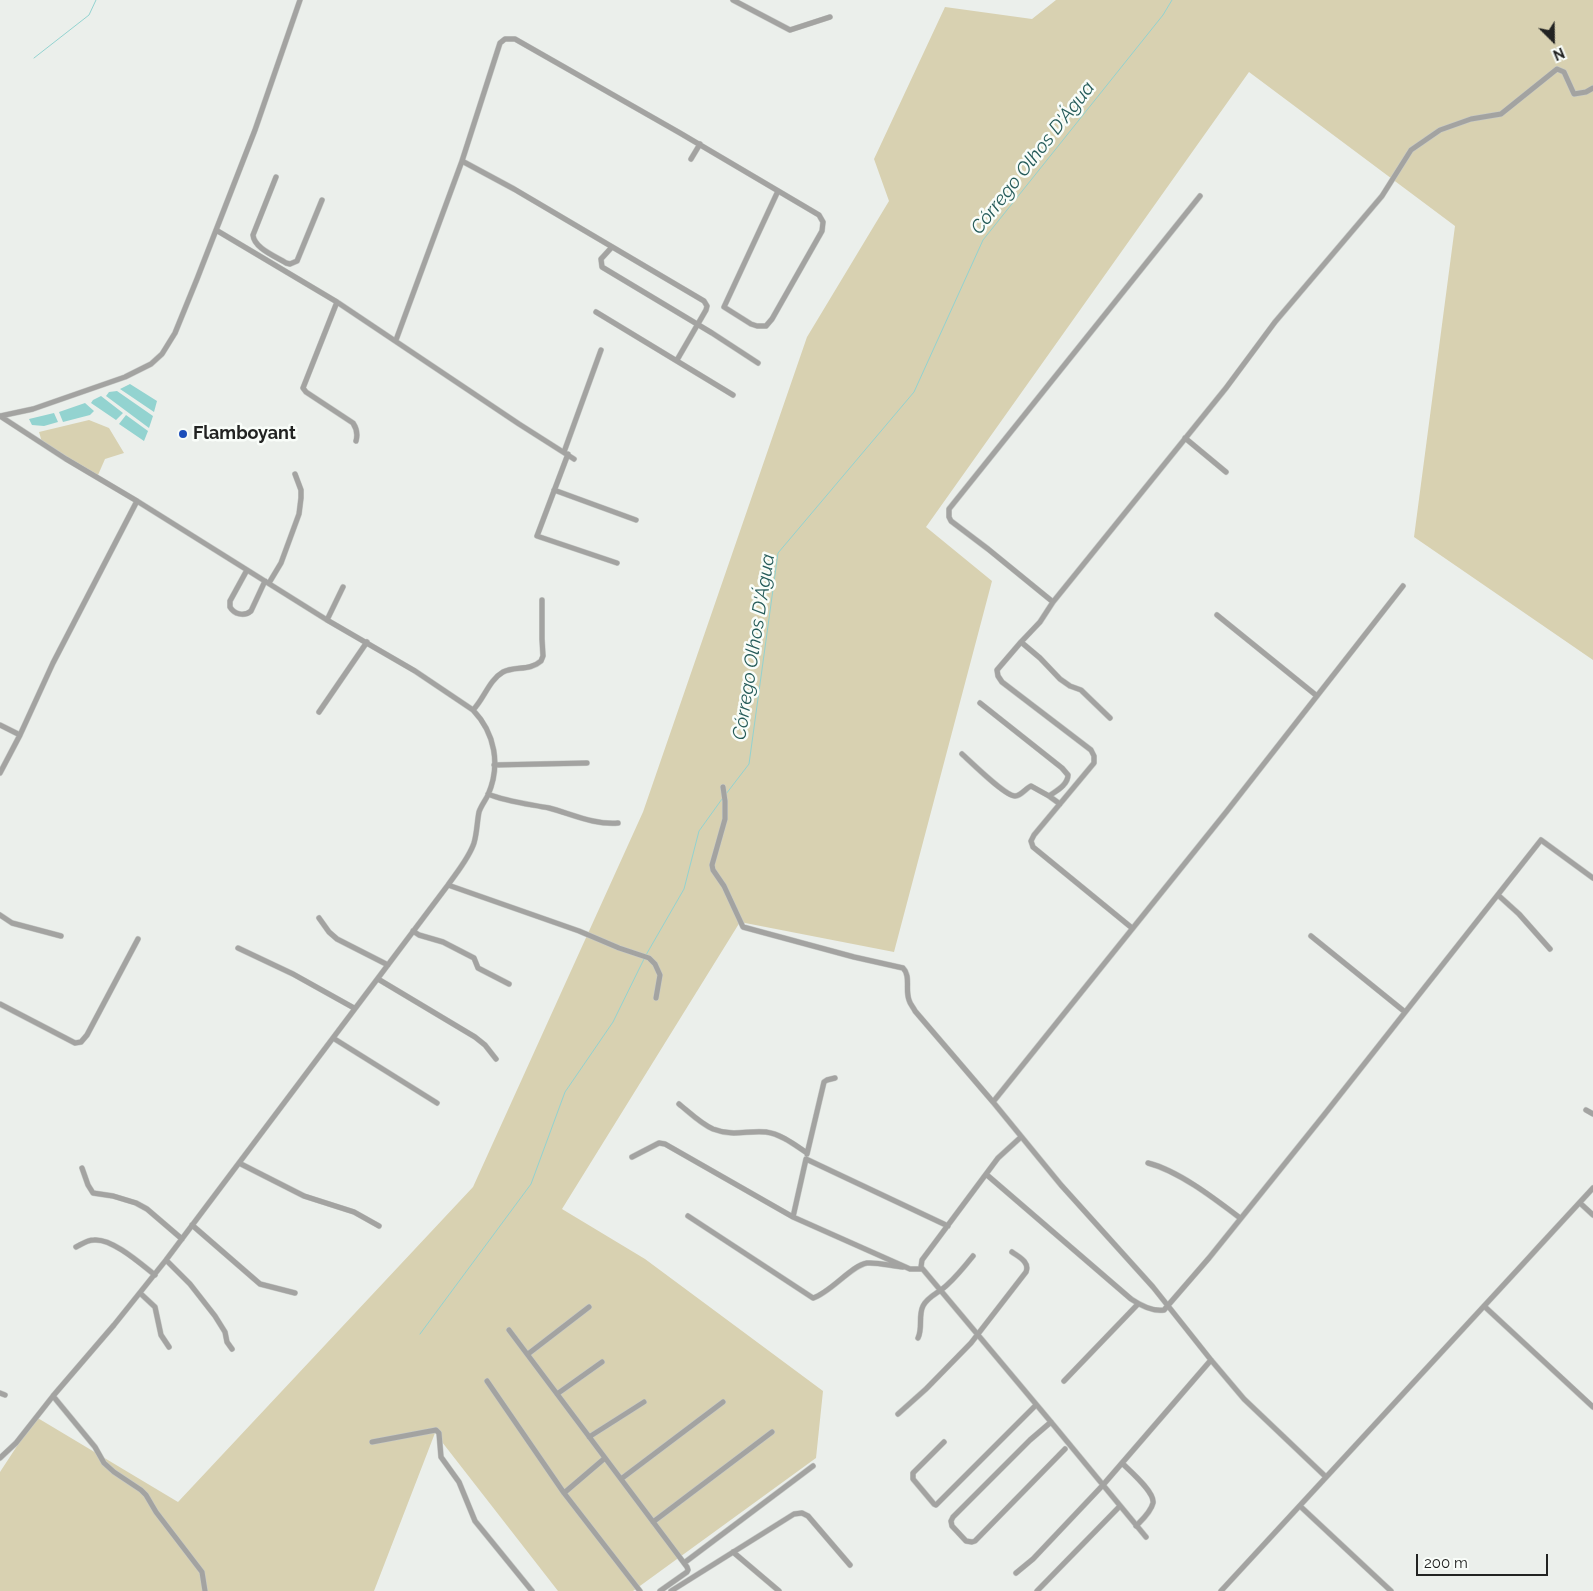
<!DOCTYPE html>
<meta charset="utf-8">
<style>
body{margin:0}
#map{position:relative;width:1593px;height:1591px;overflow:hidden;background:#ebefeb;font-family:Raleway,sans-serif}
canvas{display:block}
.north{position:absolute;left:1528px;top:15px;width:50px;height:50px;-webkit-text-stroke:4px #f9fdf9;paint-order:stroke;rotate:157deg;font-size:14px;font-weight:700;line-height:20px;text-align:center;color:#222322}
.north::after{content:'';display:block;margin:auto;width:18px;height:22px;background:#222322;clip-path:polygon(50% 0,100% 100%,50% 72%,0 100%)}
.scale{position:absolute;left:1416px;top:1554px;width:132px;height:22px;box-sizing:border-box;border:2px solid #222322;border-top:0;padding-left:6px;font-size:15px;line-height:18px;white-space:nowrap;color:#222322;-webkit-text-stroke:4px #f9fdf9;paint-order:stroke}
</style>
<div id="map">
<canvas width="1593" height="1591"></canvas>
<div class="north">N</div>
<div class="scale">200 m</div>
</div>
<script>
const g = document.querySelector('canvas').getContext('2d');
g.lineJoin = 'round';
function paint(path, color) { g.fillStyle = color; g.fill(path, 'evenodd'); }
function stroke(path, color, width, dash) { g.strokeStyle = color; g.lineWidth = width; g.lineCap = dash ? 'butt' : 'round'; g.setLineDash(dash || []); g.stroke(path); }
function label(font, color, halo, rows, align = 'center') {
  g.font = font + ' Raleway,sans-serif'; g.lineWidth = 5; g.setLineDash([]); g.textBaseline = 'middle'; g.strokeStyle = halo; g.fillStyle = color; for (const [text, x, y, turn = 0] of rows) {
    g.save(); g.translate(x, y); g.rotate((+turn || 0) * Math.PI / 180); g.textAlign = isNaN(turn) ? turn : align; if (halo) g.strokeText(text, 0, 0); g.fillText(text, 0, 0); g.restore();
  }
}
paint(new Path2D(`
 M1056 0H1593V660L1414 537 1455 226 1249 72 926 527 992 581 894 952 740 922 562 1209 645 1259 823 1391 816 1458 633 1591H558L435 1433 374 1591H0V1472L36 1417 178 1502 473 1187 643 812 807 337 889 201 874 159 945 7 1032 19Z
 M89 420 109 428 124 453 105 459 98 475 42 442 39 432Z`), '#d8d1b1');
paint(new Path2D(`
 M130 384 157 401 154 412 120 389Z
 M117 391 153 416 149 428 106 396 109 392Z
 M101 396 123 413 116 420 91 403 93 400Z
 M85 403 94 411 90 415 63 422 59 412Z
 M54 413 58 422 44 426 32 425 29 419Z
 M126 415 148 431 144 441 119 424Z`), '#93d3d0');
stroke(new Path2D(`
 M34 58 89 15 96 0
 M726 794 749 764 778 553 914 392 983 240 1163 15 1172 0
 M646 955 684 889 699 831 722 799
 M420 1334 531 1184 565 1092 613 1022 644 959`), '#93d3d0', 1);
const minor = new Path2D(`
 M733 0 790 30 830 17
 M691 159 700 144
 M462 161 514 189 704 301 707 306 706 310 677 360
 M276 177 253 235C254 248 275 256 286 263L290 264 297 261 322 200
 M216 230 337 302 519 424 574 459
 M612 247 601 259 602 267 712 333 758 363
 M337 302 303 388 306 392 353 423C357 429 358 434 356 441
 M596 312 733 395
 M396 340 462 161 500 43 505 39H515L680 133 819 215 823 222 822 231 772 319 766 326H757L751 324 724 307 778 191
 M0 416 66 459 137 501 327 620 415 671 473 710C495 733 501 765 488 795 485 801 481 806 479 812 477 822 477 833 474 843 469 858 457 872 448 885L166 1260 114 1325 53 1396 16 1443 0 1458
 M0 416 33 409 125 377 151 364 162 354 175 333 197 279 255 130 300 0
 M1185 438 1226 472
 M564 452 601 350
 M568 454 537 536 617 563
 M554 490 636 520
 M247 570 230 601V607C234 614 244 617 251 611L265 581
 M269 583 281 563 299 514 301 498V490L295 474
 M1053 602 988 549 951 521 949 517V509L1200 196
 M1217 615 1317 696
 M327 620 343 587
 M1021 642 1040 658 1060 679 1070 686 1081 690 1110 718
 M473 710C484 699 489 680 503 672 515 666 530 671 541 661L543 656 542 639V600
 M319 712 367 642
 M0 725 20 735
 M962 754C971 762 1005 796 1015 796 1021 796 1026 788 1031 786L1049 796C1056 791 1068 785 1068 775L1062 768 980 703
 M494 765 587 763
 M0 773 20 735 53 663 137 501
 M723 787 725 801V819L712 865 713 870 724 886 743 927 854 957 903 968C911 976 905 989 909 1000 910 1004 913 1007 915 1011L993 1102 1061 1185 1153 1287 1211 1360 1244 1399 1326 1477
 M488 794C507 802 529 804 549 808 572 814 594 825 618 823
 M1049 796 1060 804
 M448 885 579 931 619 948 649 958 655 964 660 975 656 998
 M1498 895 1519 914 1550 949
 M0 915 12 923 61 936
 M319 918 329 932 337 939 388 965
 M1132 928 1033 847 1031 841 1034 835 1094 763V756L1091 750 1002 682 998 676 997 670 1021 642 1040 622 1053 602 1226 388 1275 322 1382 196 1411 150 1440 130 1471 119 1501 114 1557 69 1564 72 1574 94 1586 92 1593 88
 M413 931 419 935 443 942 474 958 478 968 509 984
 M1311 936 1405 1012
 M238 948 293 974 354 1008
 M378 979 475 1037 485 1045 496 1059
 M0 1004 75 1043 81 1042 87 1035 138 939
 M333 1038 437 1103
 M993 1102 1227 811 1403 586
 M679 1104C689 1112 701 1124 713 1129 734 1137 747 1130 766 1132 781 1134 795 1145 807 1153
 M1586 1110 1593 1114
 M1021 1137 998 1158 922 1260 921 1267 1051 1422 1146 1537
 M807 1154 824 1082 827 1080 835 1078
 M632 1157 659 1143 665 1144 793 1217 910 1269H922
 M239 1163 304 1196 354 1212 379 1226
 M1148 1163C1179 1171 1215 1199 1240 1218
 M82 1168 88 1185 93 1193 113 1196 136 1203 147 1209 182 1239
 M987 1175 1131 1299C1140 1305 1152 1312 1164 1310L1209 1258 1324 1115 1541 840 1593 878
 M1580 1203 1593 1215
 M688 1216 813 1298C830 1293 852 1265 867 1263 878 1262 891 1266 903 1267
 M793 1217 806 1159 948 1226
 M192 1225 260 1284 295 1293
 M76 1247C82 1244 87 1240 94 1240 112 1238 141 1264 155 1275
 M166 1260 190 1284 215 1316 225 1332 227 1342 232 1349
 M140 1293 155 1307 161 1335 169 1347
 M1484 1306 1593 1407
 M509 1330 687 1567 688 1570 687 1572 660 1591
 M918 1338C923 1328 918 1316 923 1306 928 1296 939 1293 947 1285 957 1276 965 1266 973 1256
 M528 1354 589 1307
 M487 1381 564 1493 640 1591
 M1064 1381 1138 1304
 M0 1393 5 1395
 M557 1394 602 1362
 M53 1396 95 1447 104 1463 114 1472 141 1490 146 1495 156 1512 202 1572 205 1591
 M898 1414 926 1389 971 1343 1026 1272C1030 1262 1019 1257 1012 1252
 M1051 1422 1030 1440 953 1517 951 1521 952 1526 966 1541 972 1542 975 1541 1065 1449
 M589 1437 644 1402
 M372 1442 436 1430 439 1433 441 1457 459 1482 475 1521 532 1591
 M944 1442 913 1473V1479L934 1504 936 1505 1036 1405
 M1122 1463C1130 1471 1155 1492 1153 1503 1151 1512 1142 1520 1136 1526
 M621 1479 723 1402
 M564 1493 605 1458
 M1300 1506 1391 1591
 M653 1522 772 1432
 M733 1552 779 1591
 M684 1563 813 1466
 M1016 1573 1033 1559 1103 1485 1211 1360
 M671 1591 794 1514 802 1513 808 1516 850 1565
 M1037 1591 1120 1506
 M1221 1591 1593 1188`);
stroke(minor, '#c7cac7', 6);
stroke(minor, '#a3a3a1', 5);
for (const [x, y, r, color] of [
 [183,434,5,"#1c4eba"]
]) { const dot = new Path2D(); dot.arc(x, y, r, 0, 2 * Math.PI); g.fillStyle = color; g.fill(dot); stroke(dot, '#f9fdf9', 2); }
label('bold 18px', '#222322', '#f9fdf9', [
 ["Flamboyant",193,434]
], 'left');
label('italic 19px', '#255b59', '#f9fdf9', [
 ["Córrego Olhos D'Água",1033,158,-52],
 ["Córrego Olhos D'Água",754,647,-81]
]);
</script>
